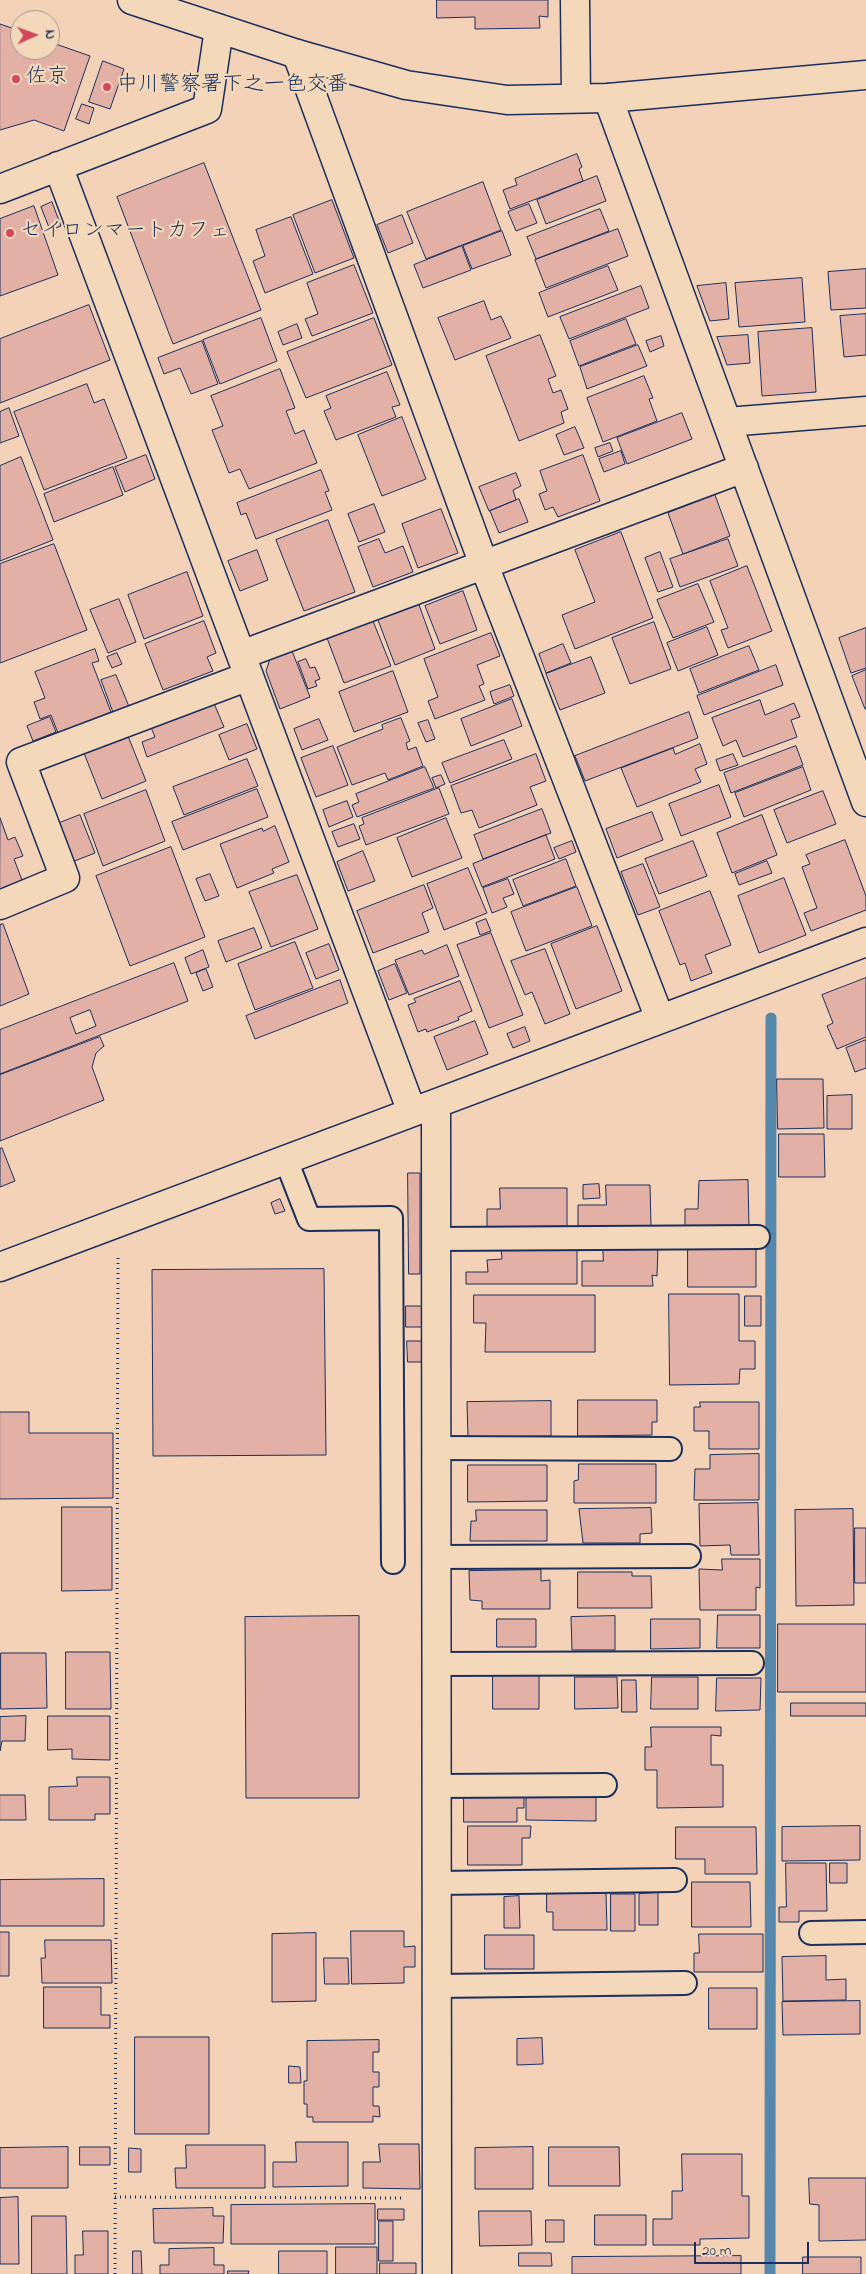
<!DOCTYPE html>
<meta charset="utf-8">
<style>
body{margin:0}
#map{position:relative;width:866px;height:2274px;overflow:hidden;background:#f3d2b7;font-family:"Indie Flower",sans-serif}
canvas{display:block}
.north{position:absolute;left:10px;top:10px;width:50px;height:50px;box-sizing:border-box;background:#f3d8ba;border:1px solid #9d9495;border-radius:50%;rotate:88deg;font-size:14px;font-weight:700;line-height:20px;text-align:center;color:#1b2f5e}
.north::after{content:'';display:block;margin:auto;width:18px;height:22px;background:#d1495b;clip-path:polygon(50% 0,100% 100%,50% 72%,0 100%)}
.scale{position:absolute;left:694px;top:2242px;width:115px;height:22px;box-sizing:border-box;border:2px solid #1b2f5e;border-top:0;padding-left:6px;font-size:15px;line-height:18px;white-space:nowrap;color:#1b2f5e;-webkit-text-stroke:4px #f3d8ba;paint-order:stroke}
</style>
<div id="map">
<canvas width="866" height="2274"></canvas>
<div class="north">N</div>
<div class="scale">20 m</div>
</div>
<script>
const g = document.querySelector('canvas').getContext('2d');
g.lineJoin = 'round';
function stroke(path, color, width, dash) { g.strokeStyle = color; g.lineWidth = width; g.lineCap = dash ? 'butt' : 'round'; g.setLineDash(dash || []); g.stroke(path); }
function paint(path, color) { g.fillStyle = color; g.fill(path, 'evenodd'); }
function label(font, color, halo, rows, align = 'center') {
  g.font = font + ' "Indie Flower","Klee One",sans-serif'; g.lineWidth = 4.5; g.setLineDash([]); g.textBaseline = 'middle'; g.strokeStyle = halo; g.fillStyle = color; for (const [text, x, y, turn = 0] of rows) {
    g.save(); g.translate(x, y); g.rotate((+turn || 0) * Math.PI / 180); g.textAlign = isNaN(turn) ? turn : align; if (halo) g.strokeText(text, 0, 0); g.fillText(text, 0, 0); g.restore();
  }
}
stroke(new Path2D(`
 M770 2274 771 1018`), '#5688ab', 11);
const building = new Path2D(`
 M437 0H548V17L539 16 540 28 475 29V17L437 18Z
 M0 24 20 31V50H50V42L90 56 64 131 34 120 0 130Z
 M103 61 124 69 110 109 89 102Z
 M82 104 94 108 89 124 76 119Z
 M577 154 582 167 579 169 583 181 510 209 503 190 517 185 515 179Z
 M204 163 261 310 173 344 117 197Z
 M597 176 606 201 546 224 537 200Z
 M483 182 501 230 426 259 407 212Z
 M332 200 354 258 315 273 293 215Z
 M52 202 61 226 50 230 41 207Z
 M529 204 537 223 516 231 508 212Z
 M34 206 58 275 0 296V219Z
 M600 209 609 231 536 259 527 237Z
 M402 215 413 243 388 253 377 225Z
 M291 217 313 274 265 293 253 261 265 256 256 230Z
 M618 229 628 256 546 288 535 260Z
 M502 231 511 255 472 269 463 246Z
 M462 246 471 270 423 288 414 265Z
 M354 265 373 313 312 336 305 319 318 314 307 283Z
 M608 266 618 290 548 317 539 293Z
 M866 269V308L831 310 828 272Z
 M802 278 805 322 739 327 735 283Z
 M726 283 729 319 710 321 697 286Z
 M641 286 649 308 569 339 560 317Z
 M484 301 491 320 501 316 511 338 455 360 438 318Z
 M89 305 110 360 0 403V339Z
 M866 314V355L844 357 840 316Z
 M261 318 277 361 220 384 203 340Z
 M374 318 392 365 306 398 287 352Z
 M626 319 636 344 579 366 570 341Z
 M297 324 302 338 283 345 278 332Z
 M812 328 816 392 762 396 758 332Z
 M540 335 556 376 548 379 553 393 561 390 568 409 561 412 564 423 519 441 486 356Z
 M748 335 750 363 727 365 717 337Z
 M661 336 664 346 650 352 646 341Z
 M202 341 218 384 191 394 180 368 164 374 158 358Z
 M638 345 647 366 587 389 580 367Z
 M280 369 295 408 286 411 295 434 304 430 317 463 249 489 240 469 229 473 212 430 223 426 211 396Z
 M387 372 400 405 392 407 396 417 336 440 324 411 331 408 326 396Z
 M644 376 653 398 649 399 657 421 603 442 587 398Z
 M87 384 94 403 104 399 127 458 44 490 14 412Z
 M9 408 19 436 0 443V412Z
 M682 413 692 439 627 464 617 438Z
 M402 417 426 479 382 496 358 435Z
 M575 427 584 448 564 455 556 435Z
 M610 443 613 451 598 457 595 448Z
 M621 451 625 464 604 472 599 459Z
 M146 455 155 479 125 492 115 467Z
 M583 455 600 501 558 517 553 507 545 510 539 494 547 491 540 471Z
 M21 457 53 540 0 561V466Z
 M113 467 123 495 54 522 44 494Z
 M321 470 329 491 325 492 332 510 256 539 246 513 241 515 237 503Z
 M516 473 521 486 513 490 516 500 489 511 479 487Z
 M715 495 730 536 683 554 668 513Z
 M519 499 528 522 499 533 490 511Z
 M374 504 385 532 359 542 348 514Z
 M441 509 458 553 418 568 402 524Z
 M328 520 355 592 304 611 276 540Z
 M621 532 653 618 575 649 562 615 595 602 575 550Z
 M379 539 385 553 403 546 413 572 373 587 358 547Z
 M728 539 738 566 680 587 670 559Z
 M54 544 87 630 0 663V564Z
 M257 550 268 580 240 591 228 561Z
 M660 552 673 587 658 592 645 558Z
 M747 566 772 631 728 648 721 630 728 628 710 581Z
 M187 572 203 616 144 639 128 595Z
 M698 584 714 622 673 638 657 600Z
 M463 591 477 630 440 644 425 606Z
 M119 599 136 642 108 653 90 610Z
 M419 605 435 649 395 665 378 620Z
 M204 621 216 653 207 657 213 671 163 690 145 644Z
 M373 621 391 666 344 683 327 638Z
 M654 622 671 669 630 684 612 638Z
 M707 627 718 655 678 671 667 643Z
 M866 628V668L851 673 839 638Z
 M491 633 500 656 477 665 484 684 479 686 485 700 435 719 428 701 438 697 424 659Z
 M563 644 571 663 546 673 539 654Z
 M749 646 759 670 699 693 690 669Z
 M95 649 99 661 92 663 111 712 58 733 51 715 40 719 34 702 45 698 35 672Z
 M292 651 310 697 280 709 266 671 270 659Z
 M117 653 122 664 112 668 107 657Z
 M591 657 605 693 560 710 546 674Z
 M306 659 310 668 315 667 320 679 315 681 317 686 308 689 298 662Z
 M776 665 783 685 704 715 697 696Z
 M866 670V709H865L852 676Z
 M393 671 408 712 354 732 339 692Z
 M116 675 130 709 114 715 101 680Z
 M510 685 514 696 494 704 490 692Z
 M512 699 522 726 471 746 461 719Z
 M760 700 765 715 794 703 800 717 791 720 797 737 743 757 736 740 723 746 712 718Z
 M213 701 224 727 147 757 142 742 155 737 150 725Z
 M689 712 698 738 585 781 575 756Z
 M50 717 56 732 33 741 27 726Z
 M401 718 410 741 406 743 408 750 416 747 423 766 388 780 385 773 352 785 337 747 383 729 382 725Z
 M319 719 328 740 302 750 294 729Z
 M428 720 435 739 426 742 418 723Z
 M247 724 257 749 229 760 219 735Z
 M128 736 146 781 102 799 84 753Z
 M504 740 512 759 450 783 442 763Z
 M700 744 707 764 695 769 701 782 637 807 621 768 673 748 675 754Z
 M333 746 348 785 316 797 301 758Z
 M796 746 803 765 731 793 724 773Z
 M536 754 546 781 530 787 537 805 479 828 472 810 461 813 451 786Z
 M733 754 738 765 720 771 716 760Z
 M247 759 258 786 184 815 173 787Z
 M425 767 434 788 357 817 352 805 359 802 356 794Z
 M803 767 811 790 744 817 735 793Z
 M441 775 445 784 436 788 432 778Z
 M719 785 731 817 681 836 669 804Z
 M439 788 449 814 366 845 359 826 364 824 362 818Z
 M257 789 268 817 183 850 172 822Z
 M146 790 165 841 103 866 84 814Z
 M823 791 836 824 787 843 774 810Z
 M347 801 353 817 329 827 323 810Z
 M542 809 551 833 483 859 474 835Z
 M652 812 663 840 617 858 606 829Z
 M80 815 95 853 72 862 57 824Z
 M762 815 777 855 732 873 717 833Z
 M0 818 8 840 15 837 23 856 14 859 22 880 0 889Z
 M446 818 462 858 412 877 397 838Z
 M354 824 360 839 338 847 332 832Z
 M275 826 289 862 272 869 274 873 237 888 220 844 262 828 263 831Z
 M546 835 555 859 482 887 473 864Z
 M845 840 866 896V910L811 931 804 913 817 908 802 867 810 864 806 855Z
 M572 841 576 852 559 859 554 848Z
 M693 841 707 876 659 894 645 859Z
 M171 847 205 937 130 966 96 876Z
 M363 851 375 881 348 891 337 862Z
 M566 859 576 886 523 906 513 880Z
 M767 861 772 873 739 885 735 874Z
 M643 864 660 907 638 915 621 872Z
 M468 868 487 913 444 930 427 884Z
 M210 874 219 896 205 901 196 879Z
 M297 875 318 929 271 947 249 892Z
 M784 878 806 935 759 953 738 896Z
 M508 879 514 894 503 898 507 907 492 913 483 888Z
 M424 885 433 908 422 913 429 932 373 953 357 911Z
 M577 887 592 926 526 951 511 912Z
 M710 891 731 945 705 955 712 973 691 981 685 963 680 965 659 911Z
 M486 919 491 931 480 935 476 923Z
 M3 924 29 994 0 1006V925Z
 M597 926 622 991 576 1009 551 944Z
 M254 928 262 948 226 962 218 941Z
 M491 933 523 1015 489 1028 457 945Z
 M295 942 313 988 255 1010 238 964Z
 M329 944 339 970 316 979 306 953Z
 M447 945 459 976 409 995 395 960 422 950 424 954Z
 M545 949 570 1014 545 1024 532 992 525 995 511 961Z
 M203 950 209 967 191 974 185 958Z
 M174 963 188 1001 0 1074V1030ZM90 1010 96 1026 76 1034 70 1018Z
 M395 964 407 993 389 1000 378 971Z
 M206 969 213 987 203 991 196 973Z
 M866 978V1037L837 1049 827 1026 833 1023 822 995Z
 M340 980 348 1003 255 1039 246 1016Z
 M460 981 472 1011 458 1017 459 1020 427 1032 426 1029 418 1032 408 1005 416 1002 414 999Z
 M475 1021 488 1054 447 1070 434 1037Z
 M525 1027 530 1041 513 1048 507 1034Z
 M100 1037 104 1046 96 1053 92 1067 104 1100 0 1141V1075Z
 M866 1040V1068L855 1072 846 1048Z
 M777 1079H823L824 1128 778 1129Z
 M852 1095V1129H827V1096Z
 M779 1134H824L825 1177H779Z
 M2 1148 15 1181 0 1187V1149Z
 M408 1173H420V1274H409Z
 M748 1180 749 1228 685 1229V1209H698L699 1181Z
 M599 1184 600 1198 583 1199V1185Z
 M606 1185H650L651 1227H578V1205H606Z
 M500 1188H567V1226L487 1227V1209H500Z
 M280 1199 285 1211 275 1214 271 1203Z
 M603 1246H658L657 1276 652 1275 653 1286H582V1261H603Z
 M577 1247V1284H466V1272H488L487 1260 502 1259 501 1248Z
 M688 1249H756V1287H688Z
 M324 1269 326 1455 153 1456 152 1270Z
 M669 1294H739V1341H755V1369H740L739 1384 670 1385Z
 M474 1295H595V1352H485L486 1323H474Z
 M745 1296H761V1326H745Z
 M406 1306H423V1327H406Z
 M407 1341H423V1362H408Z
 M578 1400H657V1422H652V1435L578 1436Z
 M551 1401V1436L468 1437 467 1402Z
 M700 1402H759V1449H709V1431H694V1407H700Z
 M0 1412H29V1433H113V1498L0 1499Z
 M759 1454V1500H694L695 1469H710V1455Z
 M579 1464H656V1503H574V1481L578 1480Z
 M468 1465H547V1501L468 1502Z
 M758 1503 759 1555H731L730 1545 700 1546 699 1504Z
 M62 1507H112V1590L62 1591Z
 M651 1508 652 1533 640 1534V1543H583L579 1509Z
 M853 1509 854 1605 796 1606 795 1510Z
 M476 1510H547V1541H470L471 1521H476Z
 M855 1528H866V1583H855Z
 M722 1559H760V1588L756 1587V1610H700L699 1569 722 1570Z
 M541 1570V1581L550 1580V1609H482V1601L470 1600 469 1571Z
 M578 1572H632V1576H651L652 1608H578Z
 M718 1615H760V1648H717Z
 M359 1616V1798H246L245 1617Z
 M615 1616V1650H572L571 1617Z
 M497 1619H536V1647H497Z
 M651 1619H700V1648L651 1649Z
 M778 1624H866V1692H778Z
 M66 1652H110L111 1709H66Z
 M1 1653H46L47 1708 1 1709Z
 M493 1675H539V1709H493Z
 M575 1677H617L618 1708 575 1709Z
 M652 1677H698V1709H651Z
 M717 1678H761L760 1710 716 1711Z
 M622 1680H636L637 1712H622Z
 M791 1703H866V1716H791Z
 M26 1716 25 1741H2L0 1751V1717Z
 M48 1716H110V1760L72 1759V1749L48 1750Z
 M651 1727H721V1736L711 1735V1765H723V1807L657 1808V1770H645V1747H651Z
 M77 1777H110V1814H95V1820H49V1787L77 1786Z
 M464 1792H524V1808H517V1822H464Z
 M596 1792V1821L526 1820V1793Z
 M0 1795H25L26 1820H0Z
 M468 1826H531L530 1838H522V1865H468Z
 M860 1826V1860L782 1861V1827Z
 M676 1827H756L757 1874H705V1859H676Z
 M786 1863H826L827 1911H799V1922H779V1907H786Z
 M830 1863H847V1883H830Z
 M104 1879V1926H0V1880Z
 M692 1882H750L751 1927H692Z
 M547 1893H606L607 1930H553V1912H547Z
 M658 1893V1925H639V1894Z
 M611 1894H635V1931H611Z
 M519 1896 520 1928H504V1897Z
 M351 1931H404V1947L415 1946V1967H404V1983L352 1984Z
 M0 1932H9V1976H0Z
 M316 1933V2001L272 2002V1934Z
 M699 1934H763V1972H694V1953H699Z
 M485 1935H534V1969H485Z
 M45 1940H111L112 1983H42L41 1958H45Z
 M826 1956V1980L846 1979V2000L783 2001 782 1957Z
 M324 1958H348L349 1984H325Z
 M44 1987H101V2015H110V2028H44Z
 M709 1988H757V2029H709Z
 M860 2001V2034L783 2035 782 2002Z
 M135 2037H209V2134H135Z
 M542 2038 543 2064 517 2065V2039Z
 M379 2040V2052H373V2072H379V2087H373V2106H379L380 2117 373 2116V2122H313V2117H307V2104H304V2081H307V2041Z
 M289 2066 300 2067 301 2083H289Z
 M296 2142H348V2186L273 2187V2162H296Z
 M379 2144H419L420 2189 363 2188V2162H380Z
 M186 2145H265V2188H176L175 2168H186Z
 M68 2147V2188H0V2148Z
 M80 2147H110V2165H80Z
 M533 2147V2189H475V2148Z
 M549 2147H619L620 2186H549Z
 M129 2148 141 2149V2172H129Z
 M682 2154H742V2196H749V2238L700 2239V2245H653V2219H672V2191H682Z
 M809 2178H866V2240L819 2241V2205L810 2204Z
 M18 2197 19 2264H0V2198Z
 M375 2204V2244H231V2205Z
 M213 2208V2216H224L223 2243H154L153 2209Z
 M378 2209H404V2220H378Z
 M479 2211H531L532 2245 480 2246Z
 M595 2215H646V2245H595Z
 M32 2216H66L67 2274H32Z
 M546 2220H564V2242H546Z
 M379 2221H393V2261H379Z
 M83 2231H108V2274H75V2255H83Z
 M336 2247H377V2274H336Z
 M214 2248V2265H224V2274H160V2265H169V2249Z
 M133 2251H141L142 2274H133Z
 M279 2251H327V2274H279Z
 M519 2253H551L552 2266H519Z
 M741 2256V2274H572V2257Z
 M803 2257H861V2274H803Z
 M380 2263H416V2274H380Z
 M228 2271H249L248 2274H228Z`);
paint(building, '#e3b0a5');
stroke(building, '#1b2f5e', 1);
const service = new Path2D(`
 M286 1160 309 1219 391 1218 393 1562
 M437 1239 758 1237
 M436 1448 670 1449
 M436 1557 689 1556
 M437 1664 752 1663
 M437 1786 605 1785
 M437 1883 675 1880
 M811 1933 866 1932
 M437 1986 685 1983`);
const minor = new Path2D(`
 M575 0 576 98
 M297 54 484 565 660 1019
 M608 98 866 802
 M58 166 412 1112
 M0 189 207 109 219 29
 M727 422 866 411
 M241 655 744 468
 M0 905 65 878 21 762 249 676
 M436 1104 437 2274
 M0 1267 866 942`);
const tertiary = new Path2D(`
 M132 0 297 54 406 85 507 100 608 98 866 75`);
stroke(service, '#1b2f5e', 26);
stroke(minor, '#1b2f5e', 31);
stroke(tertiary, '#1b2f5e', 31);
stroke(new Path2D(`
 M115 2197 402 2198
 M115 2274 118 1258`), '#1b2f5e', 3, [1, 4]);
stroke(service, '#f3d8ba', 22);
stroke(minor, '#f3d8ba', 28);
stroke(tertiary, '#f3d8ba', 28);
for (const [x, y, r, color] of [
 [16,79,5,"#d1495b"],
 [107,87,5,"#d1495b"],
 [10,233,5,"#d1495b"]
]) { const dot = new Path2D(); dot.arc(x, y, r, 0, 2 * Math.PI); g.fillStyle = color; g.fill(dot); stroke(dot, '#f3d8ba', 2); }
label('21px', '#1b2f5e', '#f3d8ba', [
 ["佐京",26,79],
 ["中川警察署下之一色交番",117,87],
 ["セイロンマートカフェ",20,233]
], 'left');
</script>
